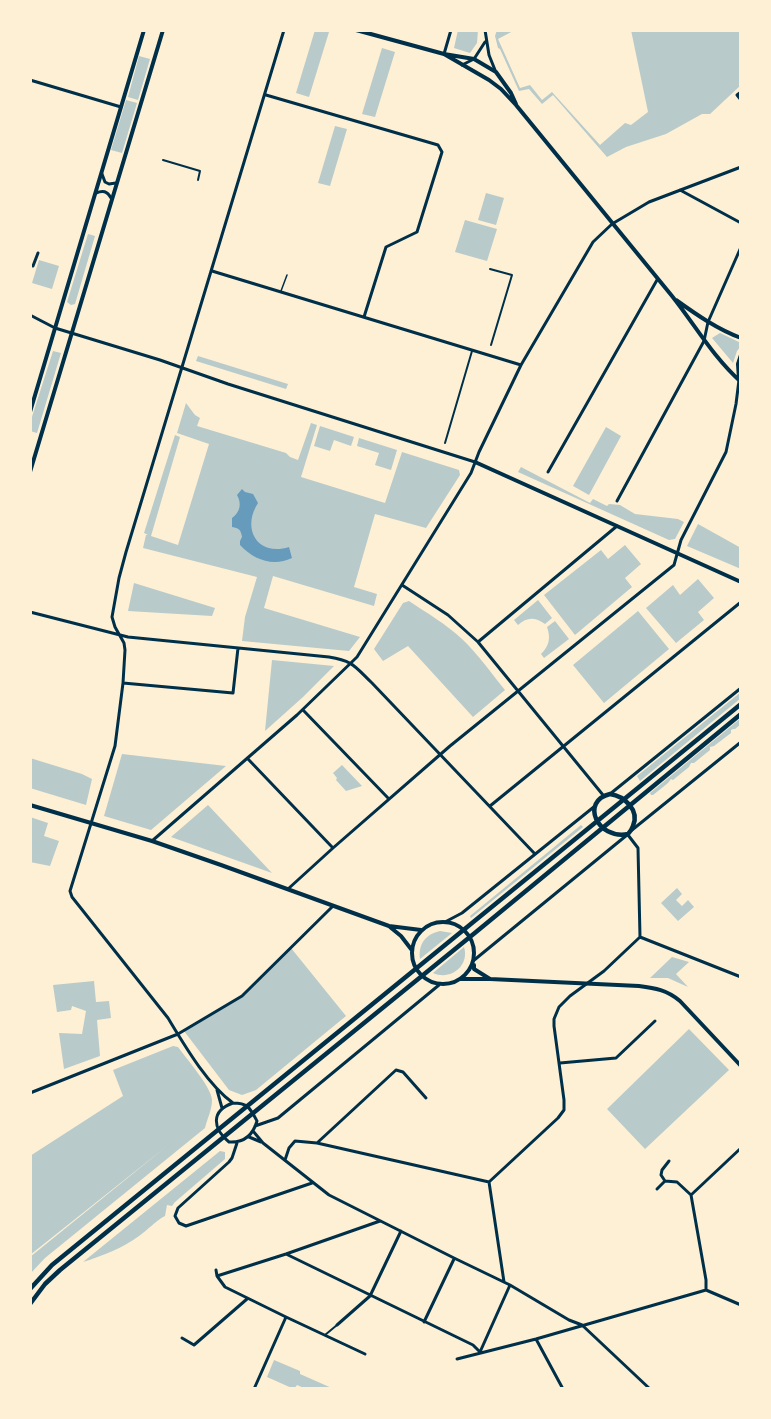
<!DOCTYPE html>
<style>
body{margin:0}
#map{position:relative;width:771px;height:1419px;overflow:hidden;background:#fdf0d5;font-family:"DM Sans",sans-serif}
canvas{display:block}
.frame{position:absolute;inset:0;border:32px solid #fdf0d5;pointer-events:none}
</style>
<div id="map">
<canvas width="771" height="1419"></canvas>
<div class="frame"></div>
</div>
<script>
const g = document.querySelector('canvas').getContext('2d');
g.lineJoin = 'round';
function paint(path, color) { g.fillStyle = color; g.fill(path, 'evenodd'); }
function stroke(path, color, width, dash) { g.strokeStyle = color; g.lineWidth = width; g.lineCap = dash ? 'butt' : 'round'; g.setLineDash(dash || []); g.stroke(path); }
paint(new Path2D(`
 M315 30 329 32 309 97 296 93Z
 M458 30H478L477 43 470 53 454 48Z
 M497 30H515L498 39 520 88 530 85 542 100 552 92 600 145 625 123 631 125 648 112 631 30H741V85L710 114H702L666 134 626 147 607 157 553 95 542 104 529 89 519 91 500 49 498 48 495 36Z
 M382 48 395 52 375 117 362 114Z
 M139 56 150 59 138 100 128 97Z
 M126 100 137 103 122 153 111 150Z
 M335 126 347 129 330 186 318 183Z
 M486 193 504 198 496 225 478 220Z
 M465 220 497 229 487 261 455 252Z
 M88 234 95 236 75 304 71 305 67 302Z
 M39 260 59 266 52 289 32 283Z
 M720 333 741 343V346L737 351 733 363 712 338Z
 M53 351 61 353 37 433 30 431V423Z
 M198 356 288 384 286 389 196 361Z
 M186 403 195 415 200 418 197 426 286 453 290 457 298 460 311 423 317 425 301 477 385 503 402 452 459 470 460 475 426 528 375 514 354 587 377 594 374 606 273 576 264 608 360 637 349 651 242 641 245 617 257 577 143 548 146 535H148L144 533 175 435 180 437 151 536 178 545 209 444 177 433Z
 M320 426 354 437 351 446 334 440 330 451 314 446Z
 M606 427 621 436 589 495 573 486Z
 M359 438 397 450 391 470 375 465 379 453 357 446Z
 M521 467 590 503 593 499 607 506 609 504 620 505 635 514 678 519 684 522 675 539 669 540 518 472Z
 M698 524 741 548V569L687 546Z
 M625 545 641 564 625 578 632 587 575 635 544 595 601 550 608 559Z
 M698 579 714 598 698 612 704 620 676 643 646 608 673 585 680 595Z
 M134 583 215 608 212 616 128 611Z
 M538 600 552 618 545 624C535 617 527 617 518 625L514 620Z
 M409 601C427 613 446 624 462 639 478 654 491 673 505 690L473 717 408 646 383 661 374 649 403 603Z
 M638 611 669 649 604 703 573 665Z
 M555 621 569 639 544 658 541 654C549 646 551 638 547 627Z
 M272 660 334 666 303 697 265 731Z
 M741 692V698L640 781 637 776Z
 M741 718V724L735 729H733L731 730V733L714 746 710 747V750L694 763H691L689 767 673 780 671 779 668 783 653 795H651L650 793Z
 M122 754 226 766 151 830 104 816Z
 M30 758 82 774 92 779 86 805 30 788Z
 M342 765 362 786 346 791 336 780 337 778 333 773Z
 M208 805 272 873 171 837Z
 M30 817 48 823 44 836 59 841 50 866 30 862Z
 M581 825 583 827 471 918 470 916Z
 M677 888 682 894 676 900 682 906 688 900 694 907 678 921 661 903Z
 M440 931 452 933 420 959C418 944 426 934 440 931Z
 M464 947C470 966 450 981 433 973Z
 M291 948 346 1016 256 1090 242 1095 229 1090 184 1031 242 996Z
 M672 957 689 962 676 974 688 987 668 978H650Z
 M94 981 96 1002 109 1001 111 1018 97 1020 100 1056 64 1069 59 1033 82 1034 86 1011 72 1006 71 1010 57 1012 53 985Z
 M689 1029 729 1070 645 1149 607 1109Z
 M173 1046 178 1047C186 1058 212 1088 212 1100 212 1110 207 1119 205 1128L45 1258 30 1274V1257L167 1146 30 1255V1156L123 1096 113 1070Z
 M220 1151 225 1152V1159L175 1202 172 1206 167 1205 165 1216C155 1221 148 1230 139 1236 123 1248 102 1256 83 1262Z
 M274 1360 300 1371V1374L334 1389H306L297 1385 294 1389 267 1377Z`), '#b9caca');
paint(new Path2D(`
 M242 489 245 492 253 494 258 503C241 529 258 557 289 547L292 558C273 567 254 560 240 545V541L242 537C241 530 239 528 232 527V518C240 512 242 504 237 495Z`), '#669bbc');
stroke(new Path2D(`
 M281 291 287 275`), '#003049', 1.5);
stroke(new Path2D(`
 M163 160 200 171 198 180
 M490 269 512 275 491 345
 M445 443 472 351
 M325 1335 337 1325`), '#003049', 2);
stroke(new Path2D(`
 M485 30 489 55 495 70
 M444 54 451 30
 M462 65 474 59 485 42
 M30 80 121 107
 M741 92 737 95 741 100
 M266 95 438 145 442 152 417 232 386 247 364 317
 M102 174 105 182 109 184 116 183
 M680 190 741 223
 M96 193C103 190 107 191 111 198
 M30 265 33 266 38 253
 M212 271 521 365
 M30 315 55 328 160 360 228 384 475 462
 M548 472 657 280
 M617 501 704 341 708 322 741 247
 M402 585 448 615 478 642 603 795
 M30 612 128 637 329 657C354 661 355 667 372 683L535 854
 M478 642 617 526
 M123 683 233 693 238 648
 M303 710 389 799
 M248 759 333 848
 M610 794 741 688
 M490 806 741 602
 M632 830 741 742
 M152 841 297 715 357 657 471 473 479 452 521 365 593 242 612 224 649 202 741 167
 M288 889 333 848 450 746 674 565 681 540 726 452 736 404 739 380
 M445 922 462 913 595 806
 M640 937 741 977
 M473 961 627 835
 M560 1063 616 1058 655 1021
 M217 1090 222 1108
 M30 1093 178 1034 242 996 333 906
 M233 1103C207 1084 185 1046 168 1018L72 897 70 891 115 746 123 683 125 650 124 643 115 627 112 617 119 578 126 552 284 30
 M233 1103C248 1103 250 1108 257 1121 253 1135 245 1143 229 1142 213 1129 210 1111 233 1103Z
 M255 1126 278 1118 439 985
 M253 1131 263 1143 329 1195 454 1258 510 1285 569 1320 582 1325 650 1389
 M249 1137 261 1142
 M237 1143 232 1158 229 1162 178 1208 175 1216 179 1223 186 1226 312 1183
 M317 1143 396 1070 403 1072 426 1098
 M285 1160 289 1148 295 1141 317 1143 489 1182
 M669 1161 662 1170 661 1175 665 1181 677 1182 691 1195
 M489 1182 558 1118 564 1110V1100L554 1026V1019L559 1007 570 996 604 971 640 937 638 848 628 835
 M489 1182 504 1282
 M657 1189 665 1181
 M286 1254 473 1345 480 1352
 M216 1270 217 1276 225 1287 286 1317 365 1354
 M217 1276 286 1254 380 1221
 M706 1290V1280L691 1195 741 1148
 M424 1322 454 1259
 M337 1325 370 1296 401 1231
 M182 1338 194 1345 247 1299
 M536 1339 563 1389
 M480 1352 510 1285
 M457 1359 536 1339 706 1290 741 1305
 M254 1389 286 1317`), '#003049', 3);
stroke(new Path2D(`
 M356 30 444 54 474 59 496 72 511 93 516 104
 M444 54 489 80 501 89 516 105C568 169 620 233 672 296 695 325 713 357 741 382
 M676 300C697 315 717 329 741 338
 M739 379 738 364 741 355
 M30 412 144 30
 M475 462 741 582
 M30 472 163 30
 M30 805 152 841 221 865 389 926 421 930
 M412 953a31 31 0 1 1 62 0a31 31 0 1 1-62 0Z
 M390 927 401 936 411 949
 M474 965V969L490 979
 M461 979H490L639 986C655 988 667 990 680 1001L741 1066`), '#003049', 4);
stroke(new Path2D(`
 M610 794C624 796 640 810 633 826 632 829 630 832 628 834 597 840 580 801 610 794Z
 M30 1289 52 1265 741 704
 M30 1304 45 1284 60 1270 476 932 741 714`), '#003049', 4.5);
</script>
